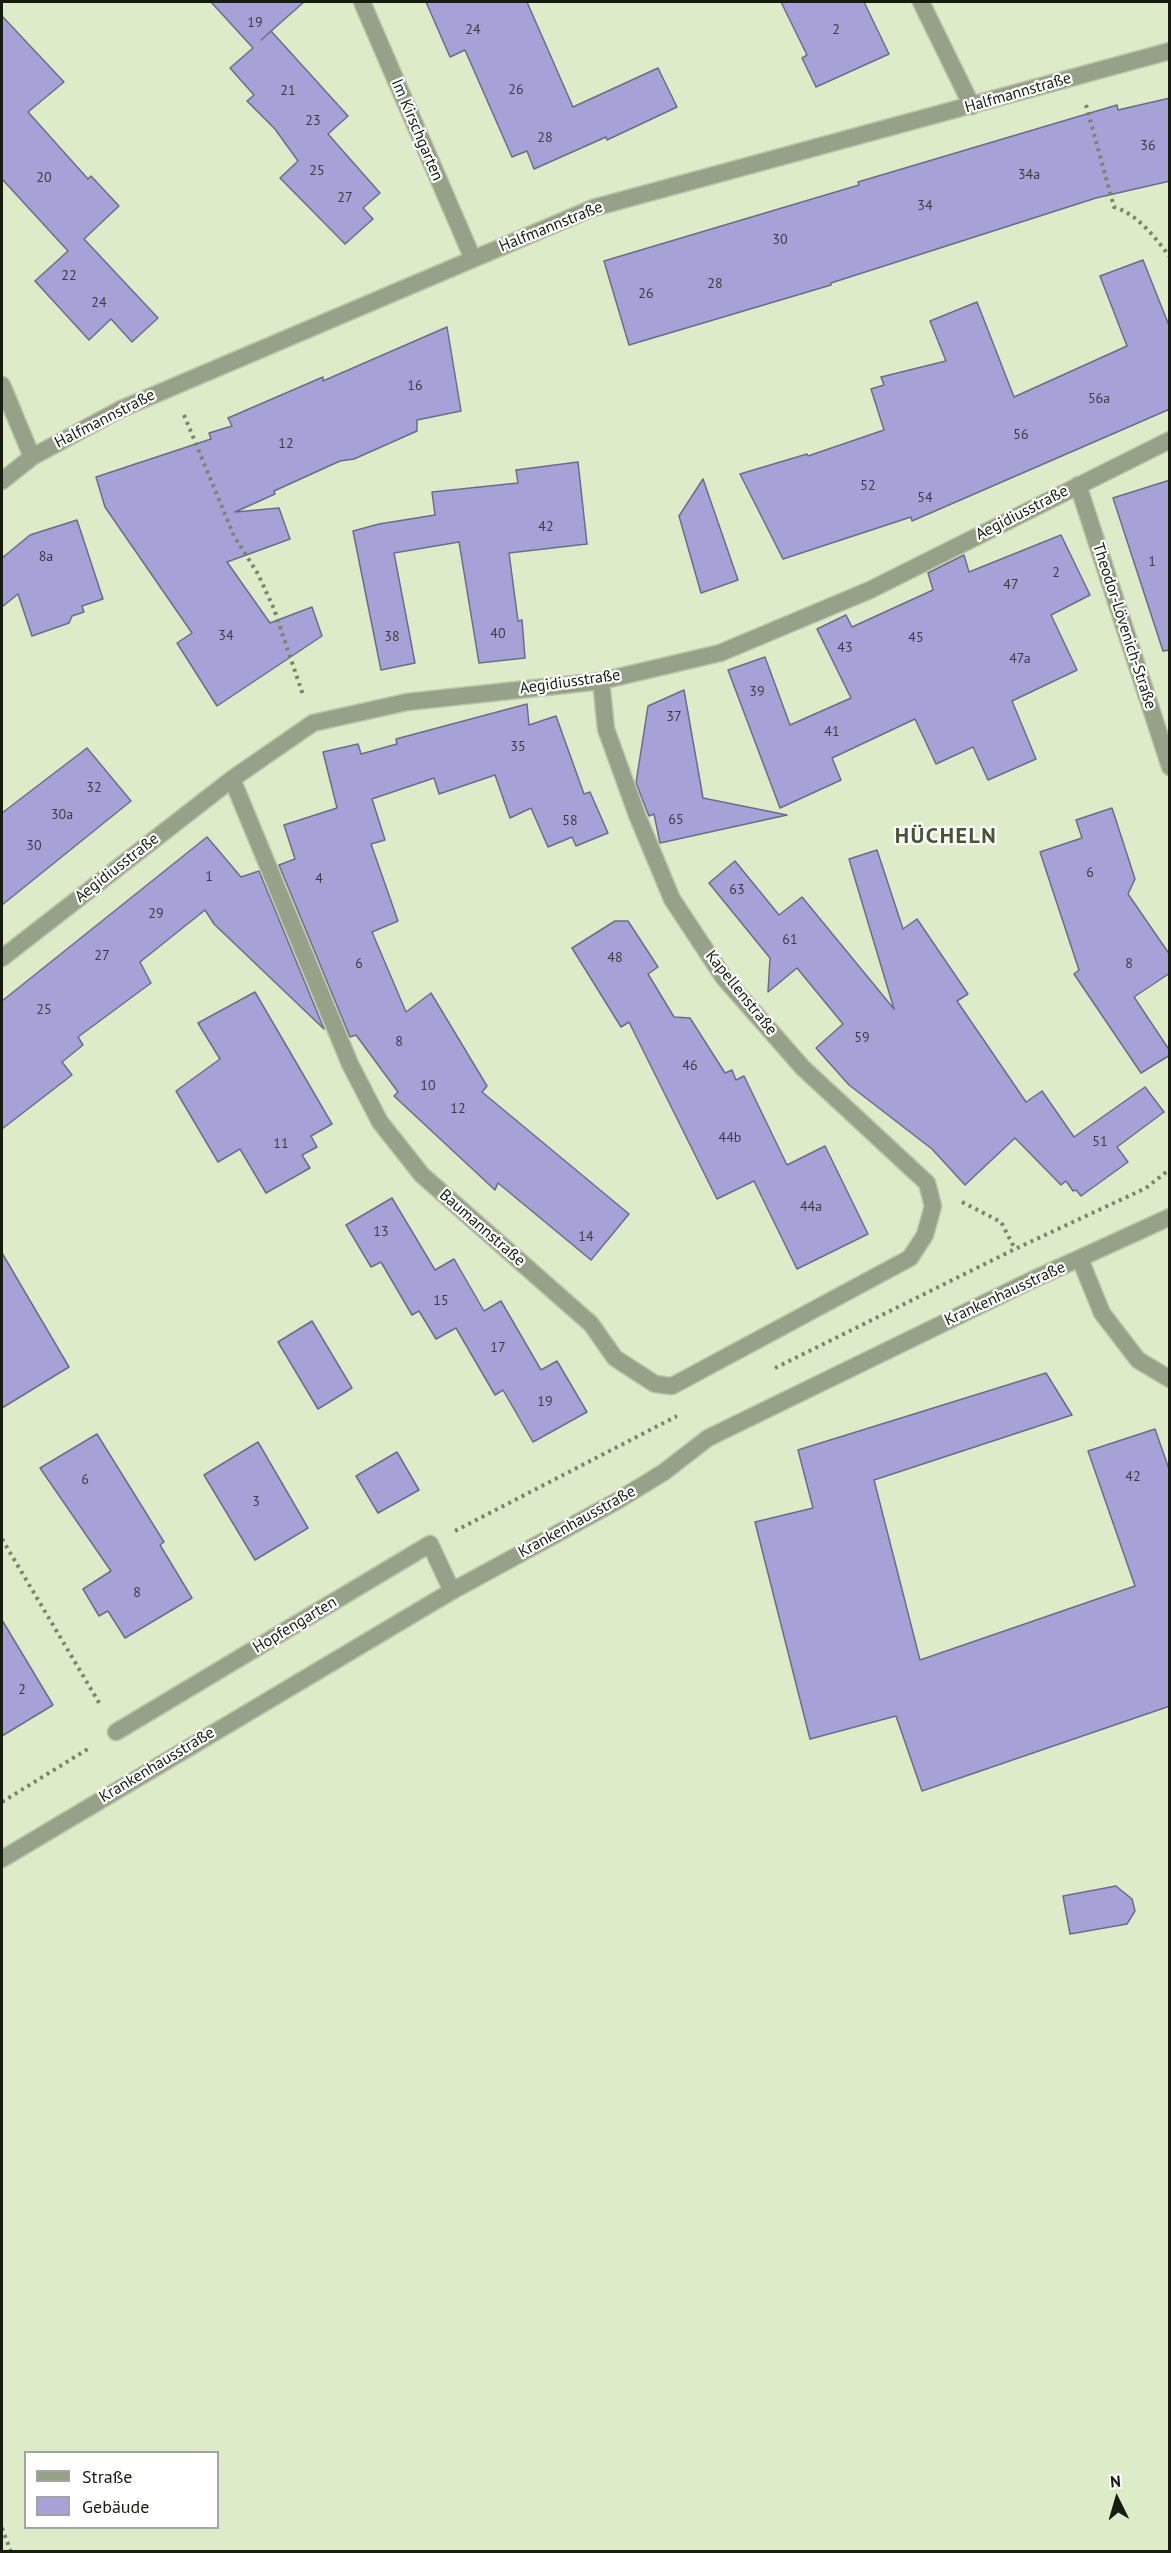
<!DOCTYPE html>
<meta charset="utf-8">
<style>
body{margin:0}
#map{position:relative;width:1171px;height:2553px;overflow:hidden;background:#ddebc8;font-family:"PT Sans",sans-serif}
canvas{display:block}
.frame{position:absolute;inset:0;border:3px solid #171c0f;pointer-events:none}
.legend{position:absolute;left:24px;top:2451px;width:195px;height:78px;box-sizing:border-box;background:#fff;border:2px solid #a2a49f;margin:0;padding:8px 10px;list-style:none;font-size:18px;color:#171c0f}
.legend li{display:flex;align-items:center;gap:12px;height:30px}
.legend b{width:30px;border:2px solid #a2a49f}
.north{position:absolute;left:1087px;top:2469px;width:60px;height:60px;-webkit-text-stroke:4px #fff;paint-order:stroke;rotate:355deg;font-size:16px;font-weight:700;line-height:24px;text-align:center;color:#171c0f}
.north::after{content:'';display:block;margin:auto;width:21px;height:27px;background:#171c0f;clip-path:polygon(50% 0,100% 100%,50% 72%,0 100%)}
</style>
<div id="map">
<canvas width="1171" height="2553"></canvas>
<div class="frame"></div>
<ul class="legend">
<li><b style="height:8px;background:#97a089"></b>Straße</li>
<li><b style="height:16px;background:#a6a2d7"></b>Gebäude</li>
</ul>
<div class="north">N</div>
</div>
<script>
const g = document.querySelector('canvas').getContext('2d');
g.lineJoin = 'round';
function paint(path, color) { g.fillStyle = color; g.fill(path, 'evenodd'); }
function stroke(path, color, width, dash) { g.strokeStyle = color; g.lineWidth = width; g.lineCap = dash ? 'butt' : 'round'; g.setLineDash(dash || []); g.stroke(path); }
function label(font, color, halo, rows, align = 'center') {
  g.font = font + ' "PT Sans",sans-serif'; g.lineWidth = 4.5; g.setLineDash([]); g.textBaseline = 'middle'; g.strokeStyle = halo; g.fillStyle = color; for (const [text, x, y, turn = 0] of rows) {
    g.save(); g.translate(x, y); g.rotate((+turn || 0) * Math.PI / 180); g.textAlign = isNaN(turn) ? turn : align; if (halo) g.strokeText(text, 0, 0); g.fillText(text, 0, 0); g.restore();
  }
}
const building = new Path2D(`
 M211 2H304L261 40 271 31 348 116 328 134 380 193 363 208 373 219 345 244 280 178 298 161 275 129 247 101 254 95 230 68 253 48Z
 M426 2H527L573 107 658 68 677 107 607 140 606 137 534 169 527 151 512 157 465 50 450 57Z
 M781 2H864L889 54 816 87 802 58 807 55Z
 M2 16 64 82 28 112 88 179 91 176 119 206 84 239 158 318 132 342 111 319 89 340 35 281 68 251 2 179Z
 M1170 98V181L1096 198 831 283V285L629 345 604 261 859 185 858 182 1117 105 1118 110Z
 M1143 260 1170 328V409L912 521 911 517 783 559 740 474 807 454 808 456 884 430 871 389 884 385 881 377 946 361 930 321 977 302 1014 397 1127 346 1100 276Z
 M447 327 461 411 417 420V431L354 459 340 461 274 491 275 494 235 512 279 508 290 539 227 562 270 623 312 607 322 636 217 706 177 643 192 633 105 507 96 477 211 439 209 433 232 426 228 418 323 377V381Z
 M578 462 587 544 509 553 518 621 522 620 525 658 479 663 459 542 394 553 415 663 381 670 353 531 379 524 435 515 432 492 518 483 516 470Z
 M703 479 738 580 701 593 679 516Z
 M1170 480V650L1163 651 1113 498Z
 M77 520 103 599 82 606 84 612 72 616 69 623 32 636 18 594 2 607V558L30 535Z
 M1061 535 1090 595 1051 615 1077 670 1012 701 1036 759 988 780 973 747 936 764 915 719 832 758 841 780 780 808 728 670 765 657 790 725 851 698 817 629 846 615 852 627 933 590 928 573 964 555 969 572Z
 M684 690 703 798 787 815 660 843 654 814 649 816 636 783 648 706Z
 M527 704 529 725 556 716 584 794 590 792 608 833 576 846 572 837 548 847 531 808 510 818 495 775 439 794 434 778 372 799 385 840 371 844 398 921 372 932 406 1012 431 993 487 1086 482 1092 629 1214 591 1260 498 1183 495 1190 394 1096 398 1092 356 1035 350 1037 279 865 295 859 284 825 337 808 323 752 358 744 361 754 397 744 396 739Z
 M87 748 131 801 2 905V813Z
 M1112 808 1135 879 1128 894 1170 955V973L1134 997 1170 1051V1055L1141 1073 1074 974 1079 970 1040 852 1082 838 1076 820Z
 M207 837 241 877 259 871 324 1029 214 924 205 910 140 962 151 983 78 1037 83 1045 62 1062 72 1075 2 1129V1001Z
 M877 850 903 929 917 919 968 994 957 1001 1026 1102 1042 1091 1074 1137 1145 1087 1164 1112 1117 1147 1128 1162 1081 1196 1076 1190 1073 1191 1066 1181 1061 1185 1015 1138 965 1185 932 1149 849 1085 816 1048 843 1024 797 968 768 992 770 958 709 883 735 861 779 915 802 897 894 1009 849 859Z
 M615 921H628L658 967 648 974 674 1017 690 1018 725 1073 732 1070 736 1080 744 1076 787 1165 825 1146 868 1234 797 1269 754 1181 717 1199 629 1022 621 1027 572 948Z
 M255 992 332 1124 311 1136 317 1147 302 1155 310 1168 266 1193 240 1149 218 1162 176 1091 220 1059 198 1023Z
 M392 1198 435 1270 454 1259 484 1311 501 1301 541 1370 557 1361 587 1412 533 1442 503 1390 495 1395 456 1328 436 1339 419 1311 412 1315 381 1262 371 1267 346 1225Z
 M2 1253 69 1367 2 1408Z
 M312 1321 352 1388 318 1409 278 1342Z
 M1046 1373 1072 1415 874 1480 920 1660 1135 1586 1088 1451 1155 1429 1170 1472V1706L922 1791 896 1716 810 1739 755 1522 813 1508 798 1450Z
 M97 1434 164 1542 160 1545 192 1598 125 1638 108 1611 99 1616 83 1589 111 1571 40 1468Z
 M258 1442 308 1528 255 1560 204 1475Z
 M397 1452 419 1490 378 1513 356 1476Z
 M2 1620 53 1705 2 1736Z
 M1116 1886 1132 1899 1135 1911 1127 1924 1070 1934 1063 1896Z`);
paint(building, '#a6a2d7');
stroke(building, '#6d6b8b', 1.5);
const service = new Path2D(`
 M1080 1259 1102 1313 1138 1360 1170 1379
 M116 1732 430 1544 452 1591`);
const minor = new Path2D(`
 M362 2 473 259
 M921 2 972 106
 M2 385 32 457
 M2 481 32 457 121 409 593 208 1170 51
 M1078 485 1170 767
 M232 779 350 1064 380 1122 422 1175 591 1324 615 1358 655 1384 672 1386 910 1258 925 1235 933 1206 927 1183 803 1068 724 978 672 899 637 815 606 729 601 681
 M2 958 232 779 313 723 407 702 601 681 720 653 870 590 1170 440`);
const tertiary = new Path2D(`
 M2 1859 452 1591 617 1501 664 1472 708 1438 1032 1280 1170 1217`);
stroke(service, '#b9c6a7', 19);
stroke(minor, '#b9c6a7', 19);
stroke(tertiary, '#b9c6a7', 19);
stroke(new Path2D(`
 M1086 105 1114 207C1137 214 1155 237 1170 257
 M184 415 234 536 258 574 274 609 303 695
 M962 1202 1001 1222 1015 1249
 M775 1368 1015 1249 1146 1188 1170 1169
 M455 1531 677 1416
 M2 1539 101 1706
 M2 1802 91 1747
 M2 2528 11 2552`), '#7a846c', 4, [3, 4.5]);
stroke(service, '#97a089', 16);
stroke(minor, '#97a089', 16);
stroke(tertiary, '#97a089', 16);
label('14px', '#3b3e41', null, [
 ["19",255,23],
 ["24",473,30],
 ["2",836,30],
 ["26",516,90],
 ["21",288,91],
 ["23",313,121],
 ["28",545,138],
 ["36",1148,146],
 ["25",317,171],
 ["34a",1029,175],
 ["20",44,178],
 ["27",345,198],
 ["34",925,206],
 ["30",780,240],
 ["22",69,276],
 ["28",715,284],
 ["26",646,294],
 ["24",99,303],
 ["16",415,386],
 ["56a",1099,399],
 ["56",1021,435],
 ["12",286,444],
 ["52",868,486],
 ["54",925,498],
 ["42",546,527],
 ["8a",46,557],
 ["1",1152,562],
 ["2",1056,573],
 ["47",1011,585],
 ["40",498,634],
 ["34",226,636],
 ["38",392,637],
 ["45",916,638],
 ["43",845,648],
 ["47a",1020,659],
 ["39",757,692],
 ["37",674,717],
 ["41",832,732],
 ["35",518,747],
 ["32",94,788],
 ["30a",62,815],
 ["65",676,820],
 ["58",570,821],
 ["30",34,846],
 ["6",1090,873],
 ["1",209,877],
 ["4",319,879],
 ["63",737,890],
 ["29",156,914],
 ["61",790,940],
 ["27",102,956],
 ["48",615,958],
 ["6",359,964],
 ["8",1129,964],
 ["25",44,1010],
 ["59",862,1038],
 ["8",399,1042],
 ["46",690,1066],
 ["10",428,1086],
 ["12",458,1109],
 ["44b",730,1138],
 ["51",1100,1142],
 ["11",281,1144],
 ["44a",811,1207],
 ["13",381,1232],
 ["14",586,1237],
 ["15",441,1301],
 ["17",498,1348],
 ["19",545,1402],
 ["42",1133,1477],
 ["6",85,1480],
 ["3",256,1502],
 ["8",137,1593],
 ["2",22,1690]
]);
label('16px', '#171c0f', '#fff', [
 ["Halfmannstraße",1018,93,-16],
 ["Im Kirschgarten",417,130,67],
 ["Halfmannstraße",551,227,-22],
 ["Halfmannstraße",105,419,-27],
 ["Aegidiusstraße",1022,513,-27],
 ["Theodor-Lövenich-Straße",1124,626,72],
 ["Aegidiusstraße",570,682,-8],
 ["Aegidiusstraße",117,868,-38],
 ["Kapellenstraße",741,993,51],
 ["Baumannstraße",482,1228,41],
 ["Krankenhausstraße",1005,1294,-25],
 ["Krankenhausstraße",577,1522,-29],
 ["Hopfengarten",295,1625,-31],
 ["Krankenhausstraße",157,1765,-31]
]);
g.letterSpacing = '1.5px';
label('bold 22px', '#485436', '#fff', [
 ["HÜCHELN",946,837]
]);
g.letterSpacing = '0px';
</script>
